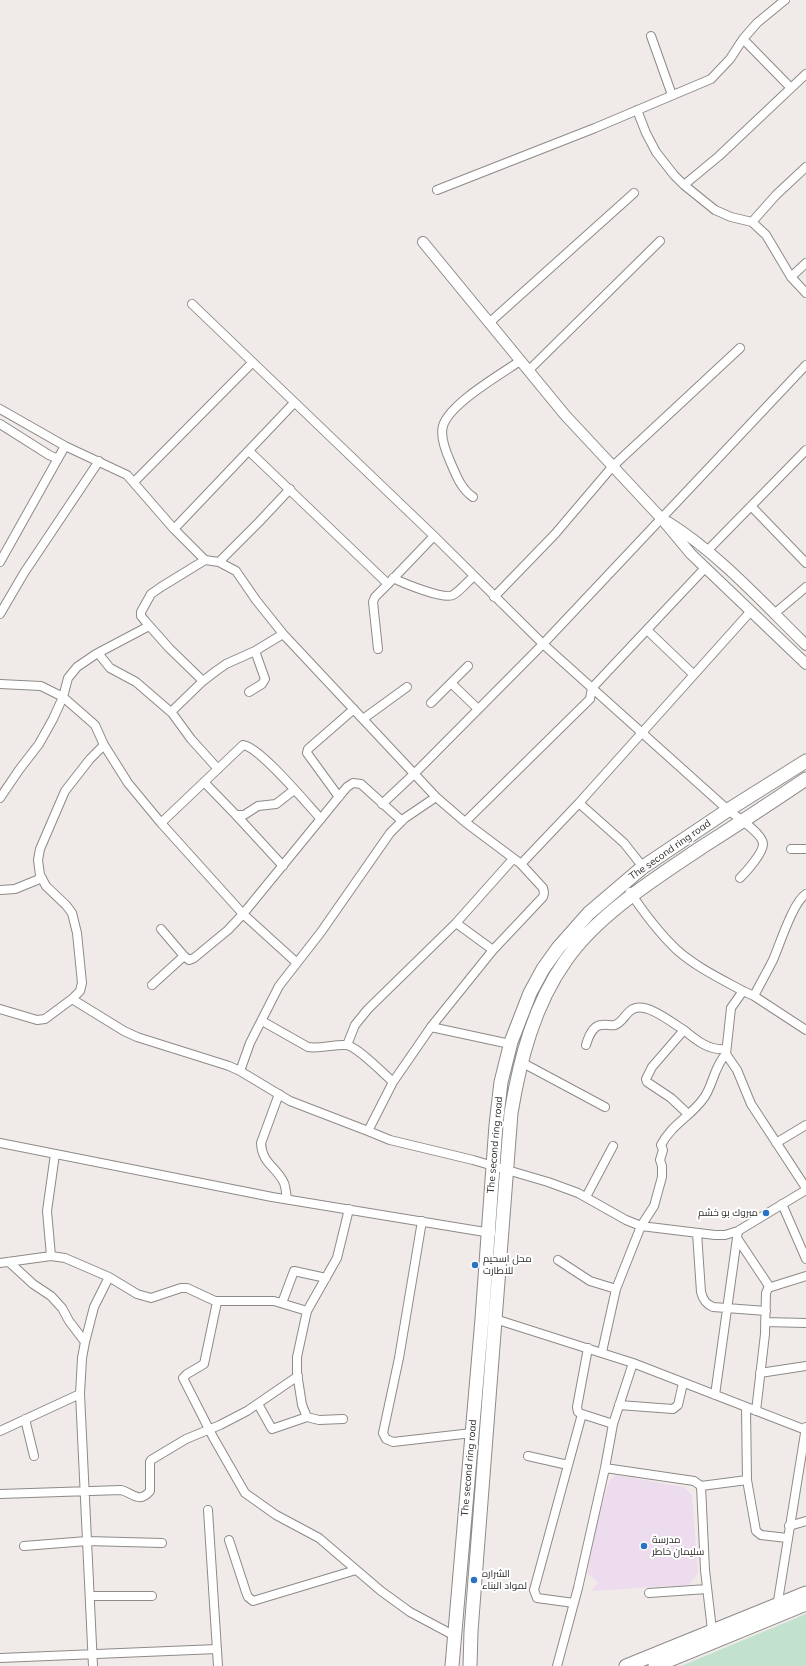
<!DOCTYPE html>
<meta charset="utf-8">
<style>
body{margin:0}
canvas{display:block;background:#f0ebe8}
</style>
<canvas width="806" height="1666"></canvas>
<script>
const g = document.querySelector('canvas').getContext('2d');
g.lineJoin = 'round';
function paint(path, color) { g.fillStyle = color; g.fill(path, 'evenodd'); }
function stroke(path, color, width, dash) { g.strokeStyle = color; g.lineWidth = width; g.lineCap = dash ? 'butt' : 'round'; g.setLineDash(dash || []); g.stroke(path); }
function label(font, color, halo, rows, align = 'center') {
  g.font = font + ' Mulish,Cairo,sans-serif'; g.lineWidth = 4; g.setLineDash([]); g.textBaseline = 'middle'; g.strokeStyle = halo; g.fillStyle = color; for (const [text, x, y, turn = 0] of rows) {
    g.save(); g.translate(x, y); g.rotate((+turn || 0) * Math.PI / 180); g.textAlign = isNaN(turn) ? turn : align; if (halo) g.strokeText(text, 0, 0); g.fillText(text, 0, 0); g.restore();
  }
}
paint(new Path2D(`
 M616 1475 684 1487 692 1495 698 1573 689 1585 591 1591 598 1582 587 1574 598 1518 609 1481Z`), '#eddcee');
paint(new Path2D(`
 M806 1614V1666H681Z`), '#c2e1cf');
const minor = new Path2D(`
 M651 36 672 95
 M743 39 791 88
 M637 110 646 133 656 152 674 175 684 185 715 210 731 217 752 222 766 235 791 277 806 293
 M684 185 719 156 806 74
 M437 190 595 128 711 79 730 59 743 39 757 23 785 0
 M752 222 776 195 806 167
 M791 277 806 263
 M192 304 434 536 543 644 728 810C736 816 763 834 763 844 763 853 747 871 740 878
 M489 323 634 193
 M528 371 660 241
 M0 409 65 446 127 475 174 529 205 560 219 562 236 571 256 600 284 635 436 797 465 822 521 864 579 803 751 611
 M0 424 49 455 58 459
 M249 451 388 584 434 536
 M134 482 252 363
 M473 497C461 489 456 475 450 461 446 452 440 436 443 426 449 404 501 374 520 361
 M751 506 806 563
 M174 529 294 403
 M708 550 806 450
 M0 562 65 446
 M219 562 259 522 290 489
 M393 578C403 583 444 600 453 595 460 591 467 582 474 576
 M494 597 555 534 612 467 740 348
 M0 614 24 573 99 461
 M774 614 806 587
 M647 630 693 674
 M378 649 373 602 375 597 388 584
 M98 653 110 668 136 682 172 713 191 739 218 769
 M203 681 169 648 146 622 141 616V612L151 594 161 587 205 560
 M451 683 478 709
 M0 684 41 686 63 697 95 725 104 745 128 783 161 823 243 914 297 963
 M249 692 262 684 265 679 255 651
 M431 703 468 666
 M171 712 203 681 216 671 226 664 255 651 283 634
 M363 719 407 687
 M204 782 236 815H244L258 806 276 804 294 790
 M339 797 307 753 308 749 354 709
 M0 798 19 770 39 744 53 719 63 697 68 678 77 667 96 654 149 626
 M579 803 624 843 643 867
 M382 804 414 774 543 644 806 365
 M236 815 283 866
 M465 822 590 699 592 688 705 568
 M161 823 243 745C260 747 307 804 321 819
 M791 849H806
 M0 890 15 889 42 878
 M630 892C644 913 659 933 677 950 696 967 721 979 743 991L731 1008 726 1054 737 1070 751 1104 806 1188
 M456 923 493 950
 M161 929 184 956 189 960 194 958 228 930 243 914 337 799 347 787 353 783 361 784 402 821
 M152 985 184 956
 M743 991 754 996 806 1030
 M754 996C760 984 767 972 773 960 780 944 793 902 806 894
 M72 999 124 1031 137 1037 229 1066 240 1071 290 1101 368 1131 390 1140 473 1160 548 1182 578 1193 626 1220 641 1226 715 1235H725L738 1231 806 1190
 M0 1009 37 1020 45 1019 72 999 80 991 82 983 77 933 72 913 66 905 46 886 40 875 38 860 40 849 65 791 90 759 104 745
 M262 1021 308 1047C321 1049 334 1044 346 1045 357 1046 384 1074 393 1082
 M431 1027 510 1044
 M347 1045 355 1025 368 1009 456 923 513 859
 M586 1045C588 1038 593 1025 602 1025 607 1024 610 1026 615 1025 623 1022 626 1012 633 1009 647 1002 672 1023 684 1030
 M521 1062 605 1107
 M240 1071 250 1043 279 986 321 932 390 833 405 818 436 797
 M279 1094 261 1143C262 1164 277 1167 284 1183 286 1188 286 1194 287 1199
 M688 1114 671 1098 647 1082 646 1079 652 1067 684 1030C696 1040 709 1051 726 1049
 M368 1131 393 1082 431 1027 493 950 543 897 544 893 543 888 521 864
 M0 1143 272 1197 491 1233
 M776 1143 806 1125
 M586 1197 613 1146
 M782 1204 806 1259
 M422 1221 399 1358 383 1433 386 1439 393 1442 472 1433
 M697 1233 701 1292C703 1300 706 1304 713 1307L766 1311
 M737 1238 769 1286 771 1287 806 1276
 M51 1256 47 1211 55 1154
 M558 1260 590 1281 616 1289
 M9 1262 33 1284 51 1296 62 1308 69 1321 85 1342 94 1307 109 1277
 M0 1263 51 1256 65 1258 109 1277 137 1294 151 1298 181 1288H187L215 1301H274L307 1311
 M217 1302 204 1364 187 1374 183 1378 213 1437 245 1493 276 1515 319 1538 381 1591 410 1612 455 1636
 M282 1303 294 1271 326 1278
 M495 1319 633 1363 806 1430
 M765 1322 806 1323
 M85 1342 82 1358 80 1394 93 1666
 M602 1352 616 1289 641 1226 654 1206 662 1177V1166L660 1160 663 1150 661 1145C671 1125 691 1116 703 1099 713 1087 713 1068 726 1054
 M760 1373 806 1366
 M715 1395 738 1231
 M258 1404 272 1429 307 1417
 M619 1405 673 1409 678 1405 683 1383
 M746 1408 747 1480 756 1531 761 1535 787 1538
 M756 1411 765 1334 766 1293 769 1286
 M582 1414 578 1412 577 1407 588 1348
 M25 1419 34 1456
 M343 1419 319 1420 307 1417 302 1405 297 1373V1357L307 1311 337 1258 349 1209
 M0 1431 80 1394
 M528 1456 568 1465
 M605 1468 694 1481 701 1486 705 1570 712 1630
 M701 1486 747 1480
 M0 1494 121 1490C133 1493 139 1504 150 1491V1462L151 1460 186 1439 220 1425 247 1411 298 1376
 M208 1510 218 1666
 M789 1526 806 1521
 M229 1540 246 1592 248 1597 253 1601 356 1570
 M24 1546 87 1541 162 1543
 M649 1593 707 1589
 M91 1596H152
 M574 1603 537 1598 534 1590 582 1414 613 1424
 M777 1607 806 1427
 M0 1658 217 1649
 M557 1666 578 1588 605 1468 613 1424 633 1363`);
const tertiary = new Path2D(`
 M423 242 565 415 661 518 691 554 806 664
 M668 522C718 553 763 603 806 645`);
const primary = new Path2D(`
 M452 1666 482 1319 496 1125 501 1082 511 1042 530 993 543 969 558 948 589 913 643 867 728 810 806 761
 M470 1666 471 1631 511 1113C520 1059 534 1005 566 960 598 914 656 878 702 847 737 825 772 802 806 779
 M626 1666 806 1593
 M655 1666 806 1604`);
stroke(minor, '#8e8a87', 10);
stroke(tertiary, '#8e8a87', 12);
stroke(primary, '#8e8a87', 15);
stroke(minor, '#fff', 8);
stroke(tertiary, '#fff', 10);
stroke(primary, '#fff', 13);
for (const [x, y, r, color] of [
 [766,1213,4,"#2874c3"],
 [475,1265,4,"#2874c3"],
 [644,1546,4,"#2874c3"],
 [474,1580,4,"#2874c3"]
]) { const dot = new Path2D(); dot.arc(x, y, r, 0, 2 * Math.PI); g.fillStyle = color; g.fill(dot); stroke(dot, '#fff', 1.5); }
label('10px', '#2e2c2b', '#fff', [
 ["The second ring road",670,850,-35],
 ["The second ring road",495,1145,-85],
 ["The second ring road",469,1468,-85]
]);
label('10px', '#2e2c2b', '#fff', [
 ["مبروك بو خشم",758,1213,"right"],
 ["محل اسحيم",483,1259],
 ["للاطارت",483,1271],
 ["مدرسة",652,1540],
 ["سليمان خاطر",652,1552],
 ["الشراره",482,1574],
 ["لمواد البناء",482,1586]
], 'left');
</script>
